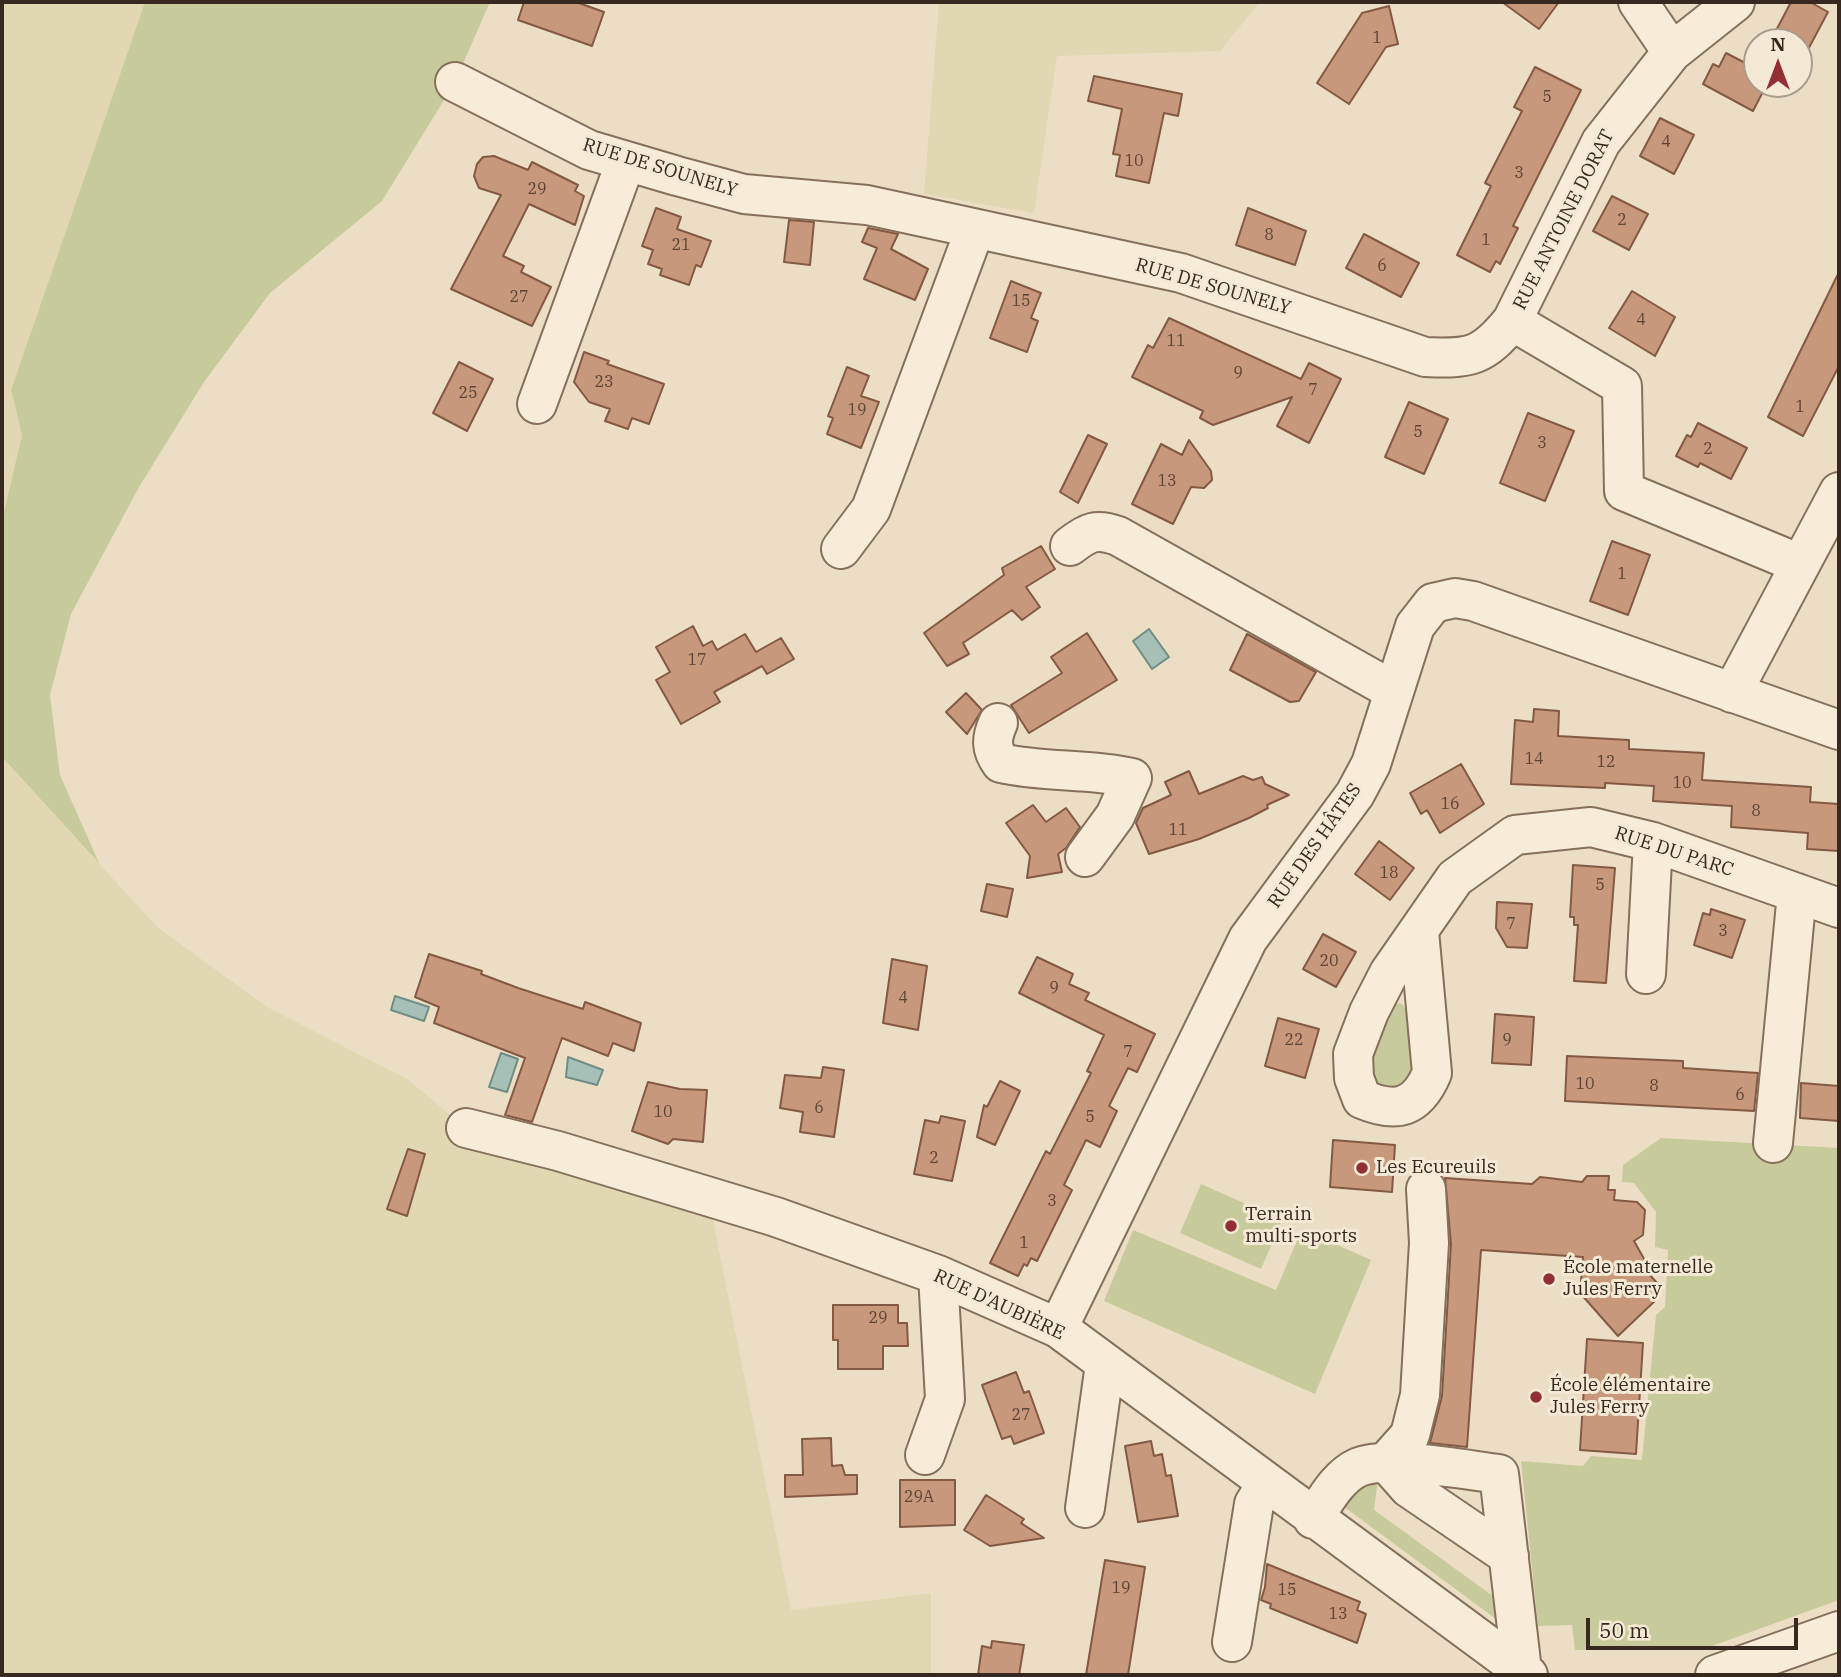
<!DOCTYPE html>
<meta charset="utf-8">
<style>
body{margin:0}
#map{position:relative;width:1841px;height:1677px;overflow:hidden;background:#ecdec5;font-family:"IBM Plex Serif",serif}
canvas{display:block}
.frame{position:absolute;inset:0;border:4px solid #37291f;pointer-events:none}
.north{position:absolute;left:1743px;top:28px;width:70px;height:70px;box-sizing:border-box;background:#f4e9d4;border:2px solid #a89c8c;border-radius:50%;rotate:0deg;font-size:19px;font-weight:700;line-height:28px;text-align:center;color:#37291f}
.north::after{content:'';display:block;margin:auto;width:24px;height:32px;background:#922f35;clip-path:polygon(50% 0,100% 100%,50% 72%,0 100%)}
.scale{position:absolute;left:1586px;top:1618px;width:212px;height:32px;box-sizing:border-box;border:4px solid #37291f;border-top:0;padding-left:9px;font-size:21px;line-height:24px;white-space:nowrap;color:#37291f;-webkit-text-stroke:5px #f4e9d4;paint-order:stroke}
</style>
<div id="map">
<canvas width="1841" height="1677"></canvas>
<div class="frame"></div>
<div class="north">N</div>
<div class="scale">50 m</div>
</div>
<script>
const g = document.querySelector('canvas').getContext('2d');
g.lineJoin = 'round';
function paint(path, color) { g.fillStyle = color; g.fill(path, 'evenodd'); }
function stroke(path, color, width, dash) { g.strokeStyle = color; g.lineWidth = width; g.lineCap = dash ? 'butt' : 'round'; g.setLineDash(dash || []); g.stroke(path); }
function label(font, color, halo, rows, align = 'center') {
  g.font = font + ' "IBM Plex Serif",serif'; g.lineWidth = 6; g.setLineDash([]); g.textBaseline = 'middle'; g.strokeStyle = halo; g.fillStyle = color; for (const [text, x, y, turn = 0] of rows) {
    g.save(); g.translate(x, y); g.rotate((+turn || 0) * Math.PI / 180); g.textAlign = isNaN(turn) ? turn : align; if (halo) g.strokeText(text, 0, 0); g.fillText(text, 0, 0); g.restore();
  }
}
paint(new Path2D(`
 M2 2H145L11 390 22 435 2 520Z
 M939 2H1260L1220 51 1057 56 1034 213 924 194Z
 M2 757 157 927 267 1007 407 1079 466 1128 712 1216 791 1610 931 1593V1675H2Z`), '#e1d7b3');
paint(new Path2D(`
 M145 2H490L455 82 382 201 270 293 204 382 139 487 71 614 50 695 60 775 99 863 2 757V520L22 435 11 390Z
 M1394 1003 1402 1004C1416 1023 1417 1063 1409 1085L1393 1093 1368 1083 1366 1049Z
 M1661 1138 1839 1148V1600L1701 1650H1575L1572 1625 1538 1626 1521 1461 1583 1466 1591 1456 1642 1460 1656 1315 1665 1307 1668 1250 1655 1247 1656 1212 1634 1183 1622 1182 1623 1165Z
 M1201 1184 1282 1220 1261 1269 1180 1233Z
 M1302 1229 1371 1260 1315 1394 1104 1301 1133 1230 1276 1290Z
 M1378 1480 1374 1510 1493 1596 1496 1619 1343 1506 1354 1489Z`), '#c7ca9a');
const water = new Path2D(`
 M1149 629 1169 657 1152 669 1133 641Z
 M395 996 429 1007 424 1021 391 1010Z
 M501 1053 518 1059 507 1092 489 1087Z
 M568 1057 603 1070 597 1085 566 1077Z`);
paint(water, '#a7c0b7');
stroke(water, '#6e8d84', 2);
const building = new Path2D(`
 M524 2H576L604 12 592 46 518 20Z
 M1502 2H1559L1539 29Z
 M1791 2H1810L1828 12 1804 57 1799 55V42L1771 40Z
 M1389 6 1398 44 1386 47 1349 104 1317 83 1362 13Z
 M1726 53 1757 69V84H1767L1753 111 1703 84 1713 64 1719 67Z
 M1535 67 1581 90 1513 226 1518 228 1500 264 1496 261 1490 272 1457 255 1491 186 1485 183 1522 111 1514 107Z
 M1094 76 1182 94 1178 116 1164 113 1149 183 1116 176 1120 155 1113 154 1122 109 1088 101Z
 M1660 118 1694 135 1674 174 1640 156Z
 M494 156 528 170 532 162 578 185 575 191 584 196 575 225 529 204 503 256 524 266 521 272 551 287 532 326 451 289 501 195 479 188 474 176 477 164 483 157Z
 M1612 196 1648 214 1629 250 1593 231Z
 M656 208 681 217 677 229 711 241 701 267 696 265 689 285 660 275 662 269 648 264 653 250 642 246Z
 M1248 208 1306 231 1295 265 1236 245Z
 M789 220 814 222 810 265 784 262Z
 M868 228 898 234 891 249 928 269 915 300 864 279 877 248 862 242Z
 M1364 234 1419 263 1401 297 1346 268Z
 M1839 272V366L1803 436 1768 417Z
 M1011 281 1041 293 1031 318 1038 321 1027 352 990 338Z
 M1632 291 1675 317 1655 356 1609 328Z
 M1169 318 1301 379 1309 363 1341 379 1309 443 1277 426 1292 397 1213 425 1200 418 1203 411 1132 377 1148 345 1153 348Z
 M584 352 609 361 607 364 664 384 649 424 632 418 628 429 605 421 610 409 589 402 574 382Z
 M459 362 493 379 467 431 433 413Z
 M847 367 869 376 861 396 879 402 861 448 827 434 833 418 828 416Z
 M1409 402 1448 419 1424 474 1385 457Z
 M1528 413 1574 431 1545 501 1500 483Z
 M1698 423 1747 448 1731 479 1700 463 1698 467 1676 456 1687 435 1691 437Z
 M1088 435 1107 444 1078 503 1060 492Z
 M1189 440 1211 471 1212 480 1204 488 1191 487 1173 524 1132 504 1161 444 1182 455Z
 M1612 541 1650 555 1628 615 1590 601Z
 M1041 546 1055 569 1026 587 1040 607 1022 620 1012 610 963 643 969 654 947 666 924 633 1004 575 1002 568Z
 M693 626 703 646 712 641 717 650 745 634 756 652 781 638 794 659 767 674 762 666 714 692 720 702 681 724 656 680 670 672 656 647Z
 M1087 633 1117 680 1029 733 1011 705 1062 673 1051 657Z
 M1247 634 1316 672 1299 701 1290 702 1230 670Z
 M966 693 982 710 967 734 946 712Z
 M1534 709 1559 711 1558 736 1629 740V749L1704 753 1702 780 1811 787 1810 802 1839 804V851L1807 849 1808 833 1731 827 1732 806 1653 801 1654 786 1605 783V788L1511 784 1515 720 1533 722Z
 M1461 764 1484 804 1440 833 1427 810 1421 814 1410 793Z
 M1189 771 1199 794 1243 776 1253 780 1262 777 1265 784 1289 795 1267 805 1268 808 1249 818 1199 839 1149 854 1136 823 1143 808 1171 795 1165 782Z
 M1033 805 1046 822 1066 808 1080 827 1066 848 1058 854 1062 872 1027 878 1030 856 1006 823Z
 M1379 841 1414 868 1390 900 1355 874Z
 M1573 865 1615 868 1606 983 1574 981 1578 925H1574V917H1570Z
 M987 884 1013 889 1007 917 981 911Z
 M1497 902 1532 904 1527 948 1507 947 1496 928Z
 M1711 909 1745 920 1732 958 1694 945 1703 913 1710 915Z
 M1323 934 1356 952 1336 987 1303 969Z
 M429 954 482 971 481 974 518 988 583 1009 585 1002 641 1023 634 1051 613 1043 608 1056 562 1038 532 1122 505 1115 525 1058 434 1023 439 1007 415 997Z
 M1037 957 1073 974 1069 984 1089 993 1085 1000 1155 1034 1137 1072 1128 1068 1109 1106 1117 1111 1100 1147 1086 1140 1064 1185 1072 1190 1037 1261 1031 1258 1027 1266 1024 1264 1018 1276 990 1263 1046 1151 1050 1154 1091 1073 1087 1071 1104 1035 1019 993Z
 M892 959 927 966 918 1030 883 1023Z
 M1495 1014 1534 1017 1531 1065 1492 1063Z
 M1278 1018 1319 1029 1305 1078 1265 1066Z
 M1567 1056 1683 1061V1068L1758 1073 1754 1111 1565 1101Z
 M823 1067 844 1070 834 1137 800 1132 803 1112 780 1108 785 1075 821 1078Z
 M1000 1081 1020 1091 995 1145 977 1137 984 1105 987 1107Z
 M648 1082 680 1089 707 1090 703 1142 673 1139 668 1144 632 1131Z
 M1801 1083 1839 1086V1121L1800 1118Z
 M941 1116 965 1121 952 1181 914 1174 925 1120 939 1123Z
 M1333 1140 1395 1145 1392 1192 1330 1187Z
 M408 1149 425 1154 407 1216 387 1209Z
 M1587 1176H1609L1608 1190H1615L1614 1200 1637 1202 1645 1210 1643 1235 1634 1241 1647 1264 1646 1271 1659 1285 1658 1298 1618 1336 1580 1293 1583 1257 1481 1250 1467 1447 1430 1443 1442 1396 1451 1244 1445 1178 1532 1184 1540 1177 1582 1182Z
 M833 1305H898V1323H907L908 1346H883V1369H838V1340H833Z
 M1587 1339 1643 1343 1636 1454 1580 1450Z
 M1016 1372 1024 1393 1029 1391 1044 1433 1014 1444 1011 1436 1002 1439 982 1385Z
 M831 1438 832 1466 842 1465 845 1475H857V1494L785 1497V1475H803L802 1439Z
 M1151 1441 1154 1456 1162 1454 1166 1476 1171 1475 1178 1516 1138 1522 1125 1446Z
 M900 1480H955V1525L900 1527Z
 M986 1495 1024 1519 1021 1523 1044 1538 990 1546 964 1530Z
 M1105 1560 1145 1567 1128 1675H1086Z
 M1267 1564 1360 1602 1357 1610 1366 1614 1357 1643 1270 1608 1271 1604 1261 1600 1265 1587Z
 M992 1641 1024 1645 1019 1675H978L982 1646 991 1648Z`);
paint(building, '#c8987d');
stroke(building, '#845943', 2);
const minor = new Path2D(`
 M1638 2 1672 52
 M455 82 589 150 677 176 744 194 867 205 1181 273 1425 357C1471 359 1483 357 1512 321L1622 386 1624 491 1800 564
 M1512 321 1601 142 1672 52 1735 2
 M537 404 626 161
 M1070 546C1088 532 1096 528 1118 536L1394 691
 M841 549 871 509 975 229
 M1732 693 1839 492
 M998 723C991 739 991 749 1001 763 1045 773 1088 768 1132 778L1115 816 1085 857
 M1419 931 1432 1073C1417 1108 1397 1114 1362 1099L1354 1078 1353 1054 1369 1012 1389 973 1455 878 1515 835 1591 827 1653 842 1839 908
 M1646 974 1653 842
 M466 1128 558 1151 776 1217 938 1275 1058 1328 1528 1675
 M1773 1143 1797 893
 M1426 1189 1429 1243 1420 1395 1410 1435 1386 1462 1409 1488 1509 1556
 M1058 1328 1248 939 1355 794 1371 764 1415 626 1433 603 1455 598 1473 601 1839 730
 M925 1455 945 1399 938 1275
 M1085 1508 1105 1364
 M1313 1519C1325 1501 1338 1476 1359 1467 1388 1455 1466 1470 1499 1474L1522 1671
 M1232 1642 1254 1504 1266 1485
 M1715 1675 1839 1631`);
stroke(minor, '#86705c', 42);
stroke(minor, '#f7ecd8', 38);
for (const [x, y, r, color] of [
 [1362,1168,7,"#922f35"],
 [1231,1226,7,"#922f35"],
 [1549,1279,7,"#922f35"],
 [1536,1397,7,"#922f35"]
]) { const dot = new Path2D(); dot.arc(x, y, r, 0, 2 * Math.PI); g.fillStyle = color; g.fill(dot); stroke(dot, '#f4e9d4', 2.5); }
label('16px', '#5b4536', null, [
 ["1",1377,38],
 ["5",1547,97],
 ["4",1666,142],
 ["10",1134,161],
 ["3",1519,173],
 ["29",537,189],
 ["2",1622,220],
 ["8",1269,235],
 ["1",1486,240],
 ["21",681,245],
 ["6",1382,266],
 ["27",519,297],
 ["15",1021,301],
 ["4",1641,320],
 ["11",1176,341],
 ["9",1238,373],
 ["23",604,382],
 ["7",1313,390],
 ["25",468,393],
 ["1",1800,407],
 ["19",857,410],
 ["5",1418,432],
 ["3",1542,443],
 ["2",1708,449],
 ["13",1167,481],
 ["1",1622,574],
 ["17",697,660],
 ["14",1534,759],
 ["12",1606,762],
 ["10",1682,783],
 ["16",1450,804],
 ["8",1756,811],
 ["11",1178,830],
 ["18",1389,873],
 ["5",1600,885],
 ["7",1511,924],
 ["3",1723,931],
 ["20",1329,961],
 ["9",1054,988],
 ["4",903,998],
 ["22",1294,1040],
 ["9",1507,1040],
 ["7",1128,1052],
 ["10",1585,1084],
 ["8",1654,1086],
 ["6",1740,1095],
 ["6",819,1108],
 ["10",663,1112],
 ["5",1090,1117],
 ["2",934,1158],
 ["3",1052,1201],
 ["1",1024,1243],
 ["29",878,1318],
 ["27",1021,1415],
 ["29A",919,1497],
 ["19",1121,1588],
 ["15",1287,1590],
 ["13",1338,1614]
]);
label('19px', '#37291f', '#f4e9d4', [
 ["RUE DE SOUNELY",660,168,17],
 ["RUE ANTOINE DORAT",1564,220,-63],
 ["RUE DE SOUNELY",1213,287,16],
 ["RUE DES HÂTES",1315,846,-55],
 ["RUE DU PARC",1674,852,18],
 ["RUE D'AUBIÈRE",999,1305,25]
]);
label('19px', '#37291f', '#f4e9d4', [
 ["Les Ecureuils",1376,1168],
 ["Terrain",1245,1215],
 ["multi-sports",1245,1237],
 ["École maternelle",1563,1268],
 ["Jules Ferry",1563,1290],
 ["École élémentaire",1550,1386],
 ["Jules Ferry",1550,1408]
], 'left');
</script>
